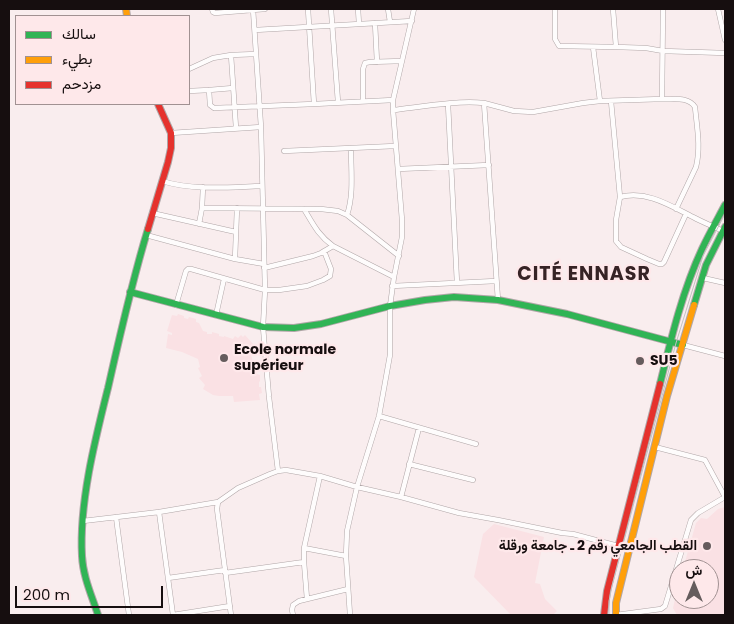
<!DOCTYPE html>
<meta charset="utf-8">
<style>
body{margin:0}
#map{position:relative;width:734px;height:624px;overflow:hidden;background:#f9edee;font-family:Poppins,Vazirmatn,sans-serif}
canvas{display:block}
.frame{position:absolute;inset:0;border:10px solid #160e0f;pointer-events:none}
.legend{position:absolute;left:15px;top:15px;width:175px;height:90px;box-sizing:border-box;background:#fee8ea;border:1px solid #a19192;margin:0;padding:6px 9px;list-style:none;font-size:15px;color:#160e0f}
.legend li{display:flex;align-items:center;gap:10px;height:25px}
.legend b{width:25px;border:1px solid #a19192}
.north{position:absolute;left:669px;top:559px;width:50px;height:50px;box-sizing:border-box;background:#fee8ea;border:1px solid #a19192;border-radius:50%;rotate:0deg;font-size:14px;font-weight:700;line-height:20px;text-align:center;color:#160e0f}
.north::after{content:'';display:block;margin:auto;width:18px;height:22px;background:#655c5d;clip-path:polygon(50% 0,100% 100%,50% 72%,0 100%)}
.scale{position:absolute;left:15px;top:586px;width:148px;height:22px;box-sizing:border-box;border:2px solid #160e0f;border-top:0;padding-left:6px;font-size:15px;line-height:18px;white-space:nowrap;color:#160e0f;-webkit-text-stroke:4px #fee8ea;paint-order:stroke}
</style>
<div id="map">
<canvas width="734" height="624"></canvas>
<div class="frame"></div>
<ul class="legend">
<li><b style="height:6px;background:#30b455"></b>سالك</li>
<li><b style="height:6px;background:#ff9f0a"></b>بطيء</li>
<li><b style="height:6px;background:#e5322d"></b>مزدحم</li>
</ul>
<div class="north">ش</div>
<div class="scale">200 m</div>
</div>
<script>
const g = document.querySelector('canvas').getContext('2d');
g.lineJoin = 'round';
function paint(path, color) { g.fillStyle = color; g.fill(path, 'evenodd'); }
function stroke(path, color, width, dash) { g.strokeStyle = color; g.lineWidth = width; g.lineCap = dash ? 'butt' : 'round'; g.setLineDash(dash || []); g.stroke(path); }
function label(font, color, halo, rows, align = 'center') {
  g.font = font + ' Poppins,Vazirmatn,sans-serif'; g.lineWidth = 4.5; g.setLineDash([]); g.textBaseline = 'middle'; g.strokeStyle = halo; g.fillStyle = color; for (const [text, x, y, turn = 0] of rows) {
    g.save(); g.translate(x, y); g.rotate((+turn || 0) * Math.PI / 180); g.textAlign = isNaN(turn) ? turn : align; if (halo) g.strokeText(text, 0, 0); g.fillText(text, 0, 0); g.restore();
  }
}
paint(new Path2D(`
 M178 314 184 316V318L188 319 189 317 196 319V322L199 323 203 331 207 332V334H212V332L219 334V336L224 337V336L233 339 235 336 238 338 241 335 243 337 245 335 253 344 252 345 256 351 251 355 253 362 258 365 259 369 257 370V374L260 375V381L259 382V387H261L262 393 259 394 260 400 234 402 233 396H219L213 395 203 389 205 385 199 378 202 376 198 368 200 367 198 359 182 352 166 348 168 334 172 335V333L167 331 172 315 177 316Z
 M725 507V615H677L673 608 679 581V599H709V569H683L696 523 701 518 707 519 718 509Z
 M494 524 544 537 535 583 540 584 545 599 557 611 553 615H511L474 577 483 534Z`), '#fae1e4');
const street = new Path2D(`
 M212 9 213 12 215 13 265 9
 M253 9 261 127 265 290 263 327 269 397 278 471
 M308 9 314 104 393 100
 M331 9 338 102
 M358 9 359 24
 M388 9 390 22
 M555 9V39L559 46 616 47
 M613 9 616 47 646 48 663 51 725 53
 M718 9 725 40
 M375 23 377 62
 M255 30 412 21
 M593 47 600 101 662 99 663 9
 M189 69 213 58 231 55
 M209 90 233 88
 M189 91 209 90 210 105 214 108 314 104
 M662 99C673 100 688 96 695 107 697 128 701 147 696 167L676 209
 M363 101V69L365 63 370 62 402 61
 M611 101 620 197 616 220V241L621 247 647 259 659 264H662L664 262 686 214
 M484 103 514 111 533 112 583 103 600 101
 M448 104 457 283
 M393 110V100L414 9
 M236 128 231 55 256 54
 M171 133 261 127
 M284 151 395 146
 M398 169 489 165
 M162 181C194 191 230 187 262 186
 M620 197C647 190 671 206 693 217 704 223 715 227 725 232
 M202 208 321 209 338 211 347 215 399 256
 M304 209C313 224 318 235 333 246L394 277
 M152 213 236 232
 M347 215C354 194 351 171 351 149
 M199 224 202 208 203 187
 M146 235 235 259 264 264
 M235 259 237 208
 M264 268 313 256 321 253 333 246
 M703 278 725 283
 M392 286 496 281
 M176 305 186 271 188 269H191L265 290H279L307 286 323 280 330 276 331 269 324 251
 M216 315 224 279
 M683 345 725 356
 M379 416 476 444
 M655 447 705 460 725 497
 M409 464 473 480
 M320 476 304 548 346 556
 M401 497 419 428
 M159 512 173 615 230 606
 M116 517 129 615
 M83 521 159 512 218 502
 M304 548V562L307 599
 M225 573 304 562
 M168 578 225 570
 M231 615 217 509 218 502 238 488 270 474 278 471 286 470 320 476 357 487 401 497 459 513 498 520 562 533 573 534 618 546
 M293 615 292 610 293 605 299 601 348 589
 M350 615 346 556 347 531 357 487 379 416 390 355V306L394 277 402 237V220L393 110C420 107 457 100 484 103L498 300
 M616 615 661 609 665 606 691 520 698 513 725 497`);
const fast = new Path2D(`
 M130 292 263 327 294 328 321 324 390 306 425 300 454 297 498 300 567 314 683 345
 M694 305 706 265 725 227
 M660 384C671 339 682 292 702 249 709 234 717 220 725 205
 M98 615C92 596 83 577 82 556 79 503 95 440 108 388 120 335 132 281 148 229`);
const slow = new Path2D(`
 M126 9 127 16
 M616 615V603L667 396 694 305`);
const jam = new Path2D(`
 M148 229 168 162 171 148V133L158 104
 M604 615 607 591 660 384`);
stroke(street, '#b0a6a7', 5.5);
stroke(fast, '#b0a6a7', 8);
stroke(slow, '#b0a6a7', 8);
stroke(jam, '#b0a6a7', 8);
stroke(street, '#fefcfc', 4.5);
stroke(fast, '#30b455', 6);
stroke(slow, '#ff9f0a', 6);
stroke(jam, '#e5322d', 6);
stroke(new Path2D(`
 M609 615V601L612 586 676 343 703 256 725 214`), '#c4c2c2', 1);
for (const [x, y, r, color] of [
 [224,358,5,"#655c5d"],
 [640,361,5,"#655c5d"],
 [707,546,5,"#655c5d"]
]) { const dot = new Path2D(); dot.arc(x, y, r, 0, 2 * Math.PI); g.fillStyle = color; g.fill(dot); stroke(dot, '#fee8ea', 2); }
label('bold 14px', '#160e0f', '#fee8ea', [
 ["Ecole normale",234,350],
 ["supérieur",234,366],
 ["SU5",650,361],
 ["القطب الجامعي رقم 2 ـ جامعة ورقلة",697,546,"right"]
], 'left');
g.letterSpacing = '1px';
label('bold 19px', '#362325', '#fee8ea', [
 ["CITÉ ENNASR",584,275]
]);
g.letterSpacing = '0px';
</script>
